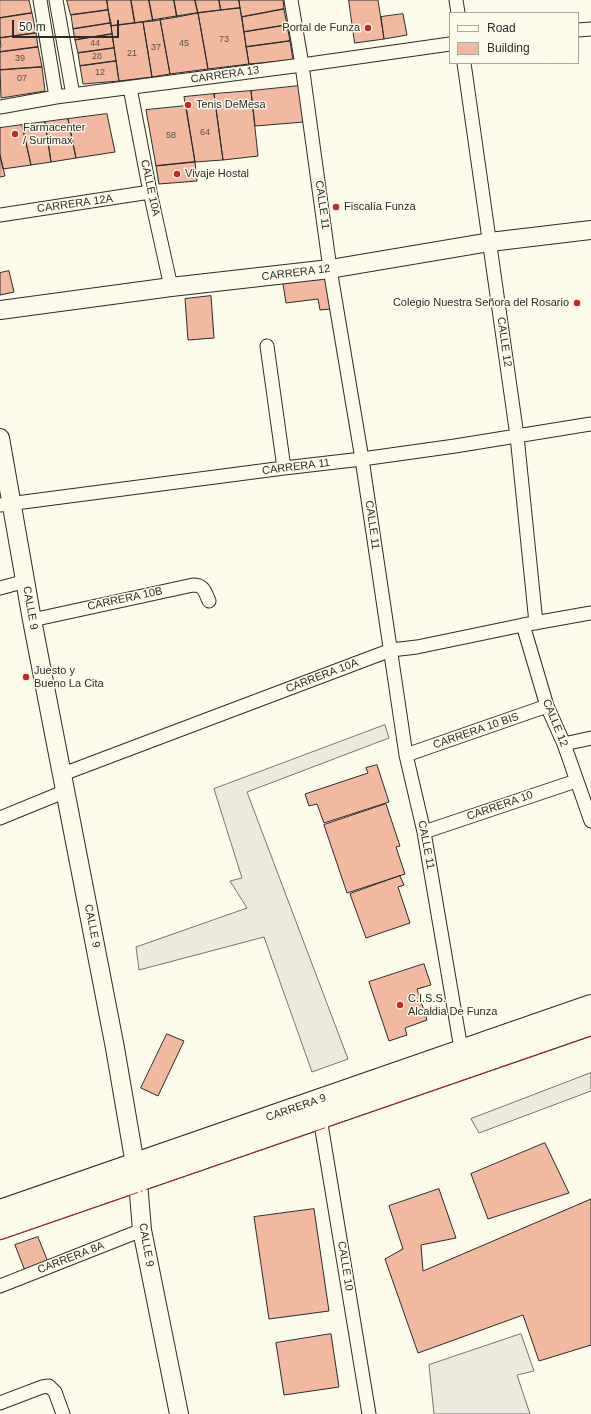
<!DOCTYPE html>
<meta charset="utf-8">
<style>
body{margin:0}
#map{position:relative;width:591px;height:1414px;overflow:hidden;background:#fdfbea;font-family:Arial,sans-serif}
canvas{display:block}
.legend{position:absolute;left:449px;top:12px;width:130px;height:52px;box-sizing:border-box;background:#fdfbea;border:1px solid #a9a89e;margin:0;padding:5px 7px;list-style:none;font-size:12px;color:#2b2b2b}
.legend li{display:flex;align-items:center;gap:8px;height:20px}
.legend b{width:20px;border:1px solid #a9a89e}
.scale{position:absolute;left:12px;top:20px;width:107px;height:18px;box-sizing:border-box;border:2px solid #2b2b2b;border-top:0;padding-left:5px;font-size:12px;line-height:14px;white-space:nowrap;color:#2b2b2b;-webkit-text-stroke:3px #fdfbea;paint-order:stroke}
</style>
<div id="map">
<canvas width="591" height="1414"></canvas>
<ul class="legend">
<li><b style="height:5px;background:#fdfbea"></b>Road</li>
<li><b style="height:11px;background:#f2b8a0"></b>Building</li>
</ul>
<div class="scale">50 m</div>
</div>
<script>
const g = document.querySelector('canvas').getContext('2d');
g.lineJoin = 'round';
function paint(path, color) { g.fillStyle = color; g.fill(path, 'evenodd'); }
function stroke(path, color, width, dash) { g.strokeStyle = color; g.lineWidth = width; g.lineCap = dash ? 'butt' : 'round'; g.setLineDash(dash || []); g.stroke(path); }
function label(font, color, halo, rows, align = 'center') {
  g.font = font + ' Arial,sans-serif'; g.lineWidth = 3; g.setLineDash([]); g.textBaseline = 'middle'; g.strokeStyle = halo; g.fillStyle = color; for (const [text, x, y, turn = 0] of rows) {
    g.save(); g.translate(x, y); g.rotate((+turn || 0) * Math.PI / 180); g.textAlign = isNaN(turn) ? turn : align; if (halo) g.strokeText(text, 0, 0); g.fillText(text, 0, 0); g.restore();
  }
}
const parking = new Path2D(`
 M385 725 389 738 247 792 348 1059 312 1072 264 937 139 970 136 947 247 908 230 881 242 878 214 789Z
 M591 1073V1091L479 1133 471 1119Z
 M521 1334 534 1371 517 1375 530 1414H434L429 1365Z`);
paint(parking, '#eceadb');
stroke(parking, '#74746e', 1);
const building = new Path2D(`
 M0 0H29L32 13 0 18Z
 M67 0H107L108 10 71 15Z
 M107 0H131L135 23 111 26Z
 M131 0H149L153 21 135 23Z
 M149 0H174L177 17 153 21Z
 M174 0H195L198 13 177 17Z
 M195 0H219L221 10 198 13Z
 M219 0H239L240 8 221 10Z
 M239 0H283L284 9 242 17Z
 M349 0H378L384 39 355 43Z
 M240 8 249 64 208 69 198 13Z
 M284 9 287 25 244 32 242 17Z
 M108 10 111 23 73 29 71 15Z
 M32 13 36 33 0 38V18Z
 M198 13 208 69 170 74 160 19Z
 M403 14 407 35 384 39 381 17Z
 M160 19 170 74 152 77 143 22Z
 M143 22 152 77 119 81 111 26Z
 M111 23 112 34 75 40 73 29Z
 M287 25 290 41 246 47 244 32Z
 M36 33 38 47 0 52V47H1L0 38Z
 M112 34 114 48 78 53 75 40Z
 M290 41 293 60 249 64 246 47Z
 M38 47 42 67 0 70V52Z
 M114 48 116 61 80 66 78 53Z
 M116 61 119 81 83 84 80 66Z
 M42 67 45 91 1 98 0 70Z
 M299 86 304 122 255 126 251 91Z
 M251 91 258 156 223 160 214 94Z
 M214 94 223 160 195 162 184 97Z
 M186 106 195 162 156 166 146 110Z
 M107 114 115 152 76 158 68 119Z
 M68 119 76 158 51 162 45 122Z
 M45 122 51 162 31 165 22 125Z
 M22 125 31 165 3 169 0 155V128Z
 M0 155 5 176 0 177Z
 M195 162 197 181 159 184 156 166Z
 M9 271 14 292 0 295V273Z
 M327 278 331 309 320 310 318 299 286 303 283 284Z
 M211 296 214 338 188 340 185 299Z
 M377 765 389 802 324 823 317 804 309 806 305 794 368 773 366 768Z
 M386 804 400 846 396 847 405 874 347 893 324 825Z
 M400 876 404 885 398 887 410 923 366 938 350 894Z
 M424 964 431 985 417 989 427 1020 405 1028 407 1035 389 1041 369 982Z
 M167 1034 184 1041 158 1096 141 1088Z
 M545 1143 569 1193 488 1219 471 1174Z
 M439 1189 456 1238 421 1245 423 1271 591 1199V1345L539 1361 523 1315 418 1353 385 1259 403 1249 389 1206Z
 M314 1209 329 1311 269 1319 254 1217Z
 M38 1237 48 1262 25 1271 15 1245Z
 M331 1334 339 1387 284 1395 276 1343Z`);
paint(building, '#f2b8a0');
stroke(building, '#2b2b2b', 1);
const street = new Path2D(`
 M40 0 56 97
 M56 0 73 95
 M291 0 302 65 330 269 362 459 406 755 424 832 461 1049
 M456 0 458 13
 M578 30 591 29
 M464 63 517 436 536 623
 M130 88 150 192 171 287
 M0 107 56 97 302 65 450 44
 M0 215 150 192
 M267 346 284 468
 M0 505 284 468 362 459 455 446 591 424
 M0 588 26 581
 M32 620 193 585C204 585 205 592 209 601
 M523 625 547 706 564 744 591 821
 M564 744 591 738
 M406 755 547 706
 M63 774 391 650 417 647 523 625 591 613
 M0 818 66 791
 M424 832 576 781
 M320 1118 369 1414
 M0 1286 142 1230
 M0 1403 42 1387 49 1386 55 1392 63 1414`);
const secondary = new Path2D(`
 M0 310 171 287 330 269 490 242 591 230
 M0 438 32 620 115 1048 138 1182 142 1230 179 1414`);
const primary = new Path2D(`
 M0 1210 591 1005
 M0 1229 591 1025`);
stroke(street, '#2b2b2b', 15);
stroke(secondary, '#2b2b2b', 20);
stroke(primary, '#2b2b2b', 22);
stroke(street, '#fdfbea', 13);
stroke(secondary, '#fdfbea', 18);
stroke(primary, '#fdfbea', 20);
stroke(new Path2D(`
 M0 1240 591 1036`), '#c62828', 1, [14, 3, 2, 3]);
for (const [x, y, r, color] of [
 [368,28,4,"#c62828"],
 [188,105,4,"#c62828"],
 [15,134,4,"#c62828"],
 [177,174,4,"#c62828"],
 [336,207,4,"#c62828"],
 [577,303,4,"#c62828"],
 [26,677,4,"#c62828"],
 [400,1005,4,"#c62828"]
]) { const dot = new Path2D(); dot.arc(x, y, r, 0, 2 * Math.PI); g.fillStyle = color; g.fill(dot); stroke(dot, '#fdfbea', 1.5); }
label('9px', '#5d4e48', null, [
 ["73",224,40],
 ["44",95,44],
 ["45",184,44],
 ["37",156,48],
 ["21",132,54],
 ["28",97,57],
 ["39",20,59],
 ["12",100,73],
 ["07",22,79],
 ["64",205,133],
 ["58",171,136]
]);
label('11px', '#2b2b2b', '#fdfbea', [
 ["Portal de Funza",360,28,"right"],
 ["Tenis DeMesa",196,105],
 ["Farmacenter",23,128],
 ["/ Surtimax",23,141],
 ["Vivaje Hostal",185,174],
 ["Fiscalía Funza",344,207],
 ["Colegio Nuestra Señora del Rosario",569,303,"right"],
 ["Juesto y",34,671],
 ["Bueno La Cita",34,684],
 ["C.I.S.S.",408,999],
 ["Alcaldia De Funza",408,1012]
], 'left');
label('11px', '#2b2b2b', '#fdfbea', [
 ["CARRERA 13",225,75,-8],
 ["CALLE 10A",150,188,78],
 ["CARRERA 12A",75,204,-8],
 ["CALLE 11",322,205,82],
 ["CARRERA 12",296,273,-7],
 ["CALLE 12",504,342,82],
 ["CARRERA 11",296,467,-7],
 ["CALLE 11",372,525,82],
 ["CARRERA 10B",125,599,-12],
 ["CALLE 9",30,608,80],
 ["CARRERA 10A",322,676,-21],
 ["CALLE 12",555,723,68],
 ["CARRERA 10 BIS",476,731,-19],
 ["CARRERA 10",500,806,-19],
 ["CALLE 11",426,845,79],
 ["CALLE 9",92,926,79],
 ["CARRERA 9",296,1108,-19],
 ["CALLE 9",146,1245,80],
 ["CARRERA 8A",71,1258,-21],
 ["CALLE 10",345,1266,81]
]);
</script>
